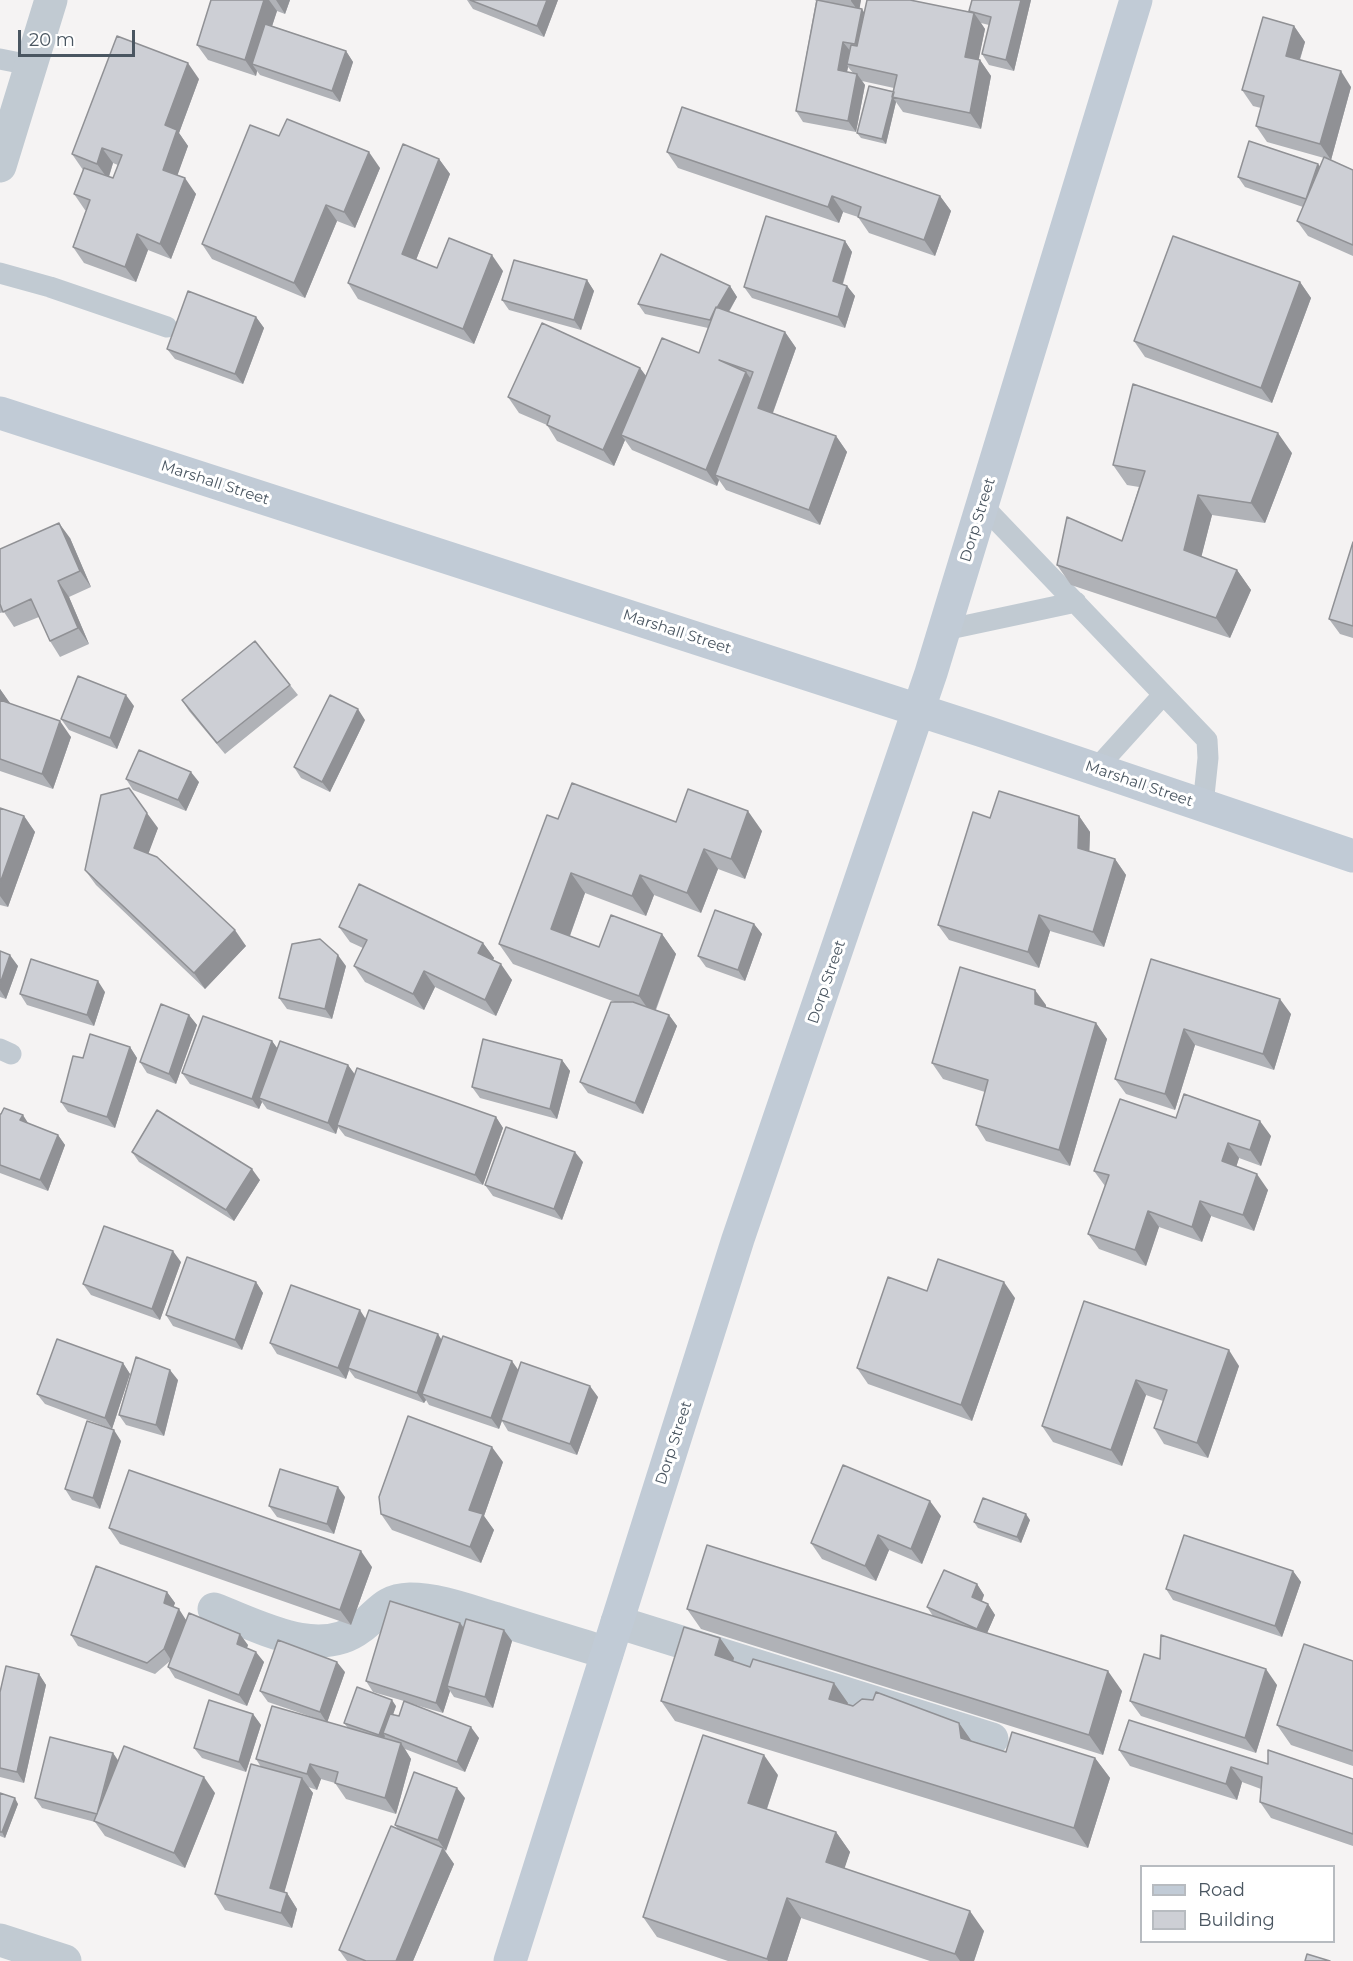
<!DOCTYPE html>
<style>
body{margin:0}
#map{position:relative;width:1353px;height:1961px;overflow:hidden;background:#f5f3f3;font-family:Montserrat,sans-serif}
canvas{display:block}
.legend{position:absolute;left:1140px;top:1865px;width:195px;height:78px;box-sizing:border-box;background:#fff;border:2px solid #b7bbc0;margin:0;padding:8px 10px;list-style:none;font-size:18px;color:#4a5661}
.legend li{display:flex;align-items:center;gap:12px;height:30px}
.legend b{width:30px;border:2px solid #b7bbc0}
.scale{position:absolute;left:18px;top:30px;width:117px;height:27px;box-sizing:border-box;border:3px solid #4a5661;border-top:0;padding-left:8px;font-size:18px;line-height:21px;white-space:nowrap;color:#4a5661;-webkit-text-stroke:4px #fff;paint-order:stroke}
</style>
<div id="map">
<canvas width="1353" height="1961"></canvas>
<ul class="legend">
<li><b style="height:8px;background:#c1cbd6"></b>Road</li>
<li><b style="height:16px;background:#cdcfd5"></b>Building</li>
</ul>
<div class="scale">20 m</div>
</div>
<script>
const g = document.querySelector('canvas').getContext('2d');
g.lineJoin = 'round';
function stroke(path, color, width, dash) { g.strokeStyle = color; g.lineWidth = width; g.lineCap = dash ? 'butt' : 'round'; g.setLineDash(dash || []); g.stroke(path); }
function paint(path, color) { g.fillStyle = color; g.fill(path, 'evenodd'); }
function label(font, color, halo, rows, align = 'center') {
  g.font = font + ' Montserrat,sans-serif'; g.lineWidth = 6; g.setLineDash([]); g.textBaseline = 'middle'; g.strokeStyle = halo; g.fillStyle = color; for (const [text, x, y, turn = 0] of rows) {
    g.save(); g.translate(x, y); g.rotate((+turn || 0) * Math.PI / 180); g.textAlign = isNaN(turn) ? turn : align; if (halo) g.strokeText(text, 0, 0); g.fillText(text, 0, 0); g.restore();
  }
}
stroke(new Path2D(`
 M0 59 30 65
 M0 273 50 287 167 327
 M982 505 1207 740 1208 758 1203 805
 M945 630 1076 602
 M1096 769 1162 696
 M0 1049 11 1054`), '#c1cad2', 21);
stroke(new Path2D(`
 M0 166 51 0
 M214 1609C257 1625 318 1660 360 1628 380 1613 383 1600 410 1599 438 1599 467 1610 494 1618 531 1630 569 1641 607 1653
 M617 1622 992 1739
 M0 1940 65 1961`), '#c1cad2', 33);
stroke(new Path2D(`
 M0 413 983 731 1353 856
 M510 1961 738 1239 931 673 1136 0`), '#c1cbd6', 33);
paint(new Path2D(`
 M211 0H290L285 14 277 11 272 26 346 51 353 62 340 102 260 75 257 71 256 76 208 60 197 45Z
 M467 0H558L544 37 473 9Z
 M815 0H861L859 8 864 13 970 12 969 11 1031 0 1014 71 989 65 982 54 989 25 981 23 985 29 978 60H980L991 76 981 129 903 112 896 102 886 144 861 138 857 133 893 92 894 88 862 81 865 85 856 132 803 122 796 111 816 1ZM848 67 853 73 847 72Z
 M1294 26 1305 42 1300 60 1351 87 1331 160 1353 170V256L1308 236 1297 221 1303 207 1245 187 1238 177 1318 164 1320 167 1324 158 1267 142 1256 126 1261 108 1253 106 1242 90Z
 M199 79 179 133 188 146 177 175 196 194 171 259 148 250 136 282 84 263 73 247 86 210H85L74 194 83 170 72 154ZM113 163 118 165 113 178 109 177Z
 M279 136 380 168 355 228 337 221 305 298 212 259 202 244Z
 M667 152 940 196 951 211 935 256 869 233 858 217 843 212 839 223 678 168Z
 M439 159 450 174 416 260 437 268 503 271 474 344 358 299 348 283Z
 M845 241 852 252 843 284 847 286 855 296 845 328 752 298 744 287Z
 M587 280 594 291 581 330 509 310 502 300Z
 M1300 282 1311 298 1272 403 1145 357 1134 341Z
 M730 286 737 297 729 312 785 332 796 348 773 413 836 436 847 452 820 525 726 490 719 480 717 486 632 450 625 440 614 466 557 441 547 425 519 413 508 397 640 368 646 376 699 353 708 328 645 314 638 304Z
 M256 317 264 328 243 384 175 359 167 349Z
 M1292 453 1265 523 1212 515 1201 557 1237 570 1251 590 1230 638 1071 585 1057 565 1122 541 1139 487 1127 485 1113 465Z
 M70 538 91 587 69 597 89 644 60 657 50 641 39 617 14 627 4 612 0 613V549Z
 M1353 542V638L1340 634 1329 619Z
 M290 685 298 695 225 754 189 711 182 700Z
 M0 689 10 704 71 737 53 789 0 771Z
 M134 706 117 749 69 730 61 719Z
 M365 720 330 792 301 778 294 767Z
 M126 779 199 782 186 811 133 790Z
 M0 808 24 816 35 832 8 907 0 905Z
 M1079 816 1090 832 1089 852 1115 859 1126 875 1104 947 1050 931 1039 968 949 940 938 925 990 818Z
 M558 819 676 822 762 831 745 879 718 869 701 913 654 895 646 916 585 893 570 936 599 947 662 934 676 954 656 1010 669 1015 677 1026 643 1114 588 1093 580 1082 615 1002 513 964 499 944Z
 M158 828 148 853 246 946 205 989 96 885 85 870Z
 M754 924 762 934 745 981 706 967 698 956Z
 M339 927 483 943 494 958 493 960 512 980 496 1016 435 987 424 1010 365 982 354 966 363 948 350 942Z
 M0 951 18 966 6 999 0 997Z
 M1151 959 1291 1014 1274 1070 1195 1045 1175 1110 1126 1094 1115 1079Z
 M346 966 332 1019 287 1009 279 998Z
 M105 992 94 1026 27 1005 20 994Z
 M1046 1005V1008L1096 1023 1107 1039 1070 1166 986 1141 976 1125 985 1092 943 1079 932 1063Z
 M189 1015 197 1025 176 1084 147 1073 140 1062Z
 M272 1041 277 1048 348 1065 355 1075 496 1117 503 1128 483 1185 345 1136 338 1127 336 1134 267 1109 262 1102 259 1109 190 1084 182 1073Z
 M130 1047 137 1058 115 1128 68 1112 61 1102 83 1058Z
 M562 1060 570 1071 557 1119 480 1098 472 1087Z
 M0 1114 58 1135 65 1145 48 1191 0 1173Z
 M1176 1118 1271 1136 1261 1166 1239 1158 1236 1167 1268 1190 1254 1231 1211 1216 1202 1242 1159 1227 1146 1266 1099 1249 1088 1234 1105 1186 1094 1171Z
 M132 1152 260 1180 234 1221 139 1162Z
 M583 1162 562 1220 493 1196 485 1185Z
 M181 1262 160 1320 91 1295 83 1284Z
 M256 1282 263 1293 242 1350 173 1326 166 1315Z
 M927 1291 1015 1298 972 1421 868 1384 857 1368Z
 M1084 1301 1239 1366 1208 1458 1164 1444 1154 1428 1163 1401 1146 1395 1122 1466 1053 1442 1042 1426Z
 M365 1319 441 1340 518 1370 598 1397 577 1455 508 1431 502 1421 499 1429 429 1405 426 1400 424 1403 355 1378 349 1370 346 1379 277 1354 270 1343Z
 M123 1363 130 1374 112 1429 45 1404 37 1394Z
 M178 1380 164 1436 126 1425 119 1415Z
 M121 1441 100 1509 72 1500 65 1489Z
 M503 1462 484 1516 494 1530 481 1563 392 1530 381 1514Z
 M345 1497 334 1534 277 1517 269 1506Z
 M941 1516 922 1564 889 1550 876 1581 822 1559 811 1543Z
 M1030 1520 1021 1543 978 1528 974 1522Z
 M109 1528 372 1567 351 1625 120 1544Z
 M1293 1571 1301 1582 1282 1637 1173 1600 1166 1589Z
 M977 1584 984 1595 982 1601 988 1604 995 1615 987 1633 1122 1691 1103 1755 701 1629 687 1609 933 1616 927 1607Z
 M167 1592 175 1603 173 1607 186 1620 248 1645 247 1648 264 1662 247 1706 175 1678 168 1667 170 1661 155 1674 78 1646 71 1635Z
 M460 1623 464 1627 512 1641 493 1708 454 1697 450 1691 443 1713 409 1703 479 1738 465 1772 405 1749 411 1759 396 1814 346 1799 335 1783 321 1779 317 1790 308 1787 313 1793 284 1892 287 1893 297 1909 292 1928 225 1910 215 1894 261 1767 256 1759 315 1718 268 1702 260 1691 345 1672 327 1722 348 1728 344 1723 396 1706 393 1715 399 1716 404 1701 373 1692 366 1681Z
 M720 1638 734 1658 733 1661 848 1703V1704L853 1706 959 1723 972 1742 1006 1752 1095 1758 1110 1778 1088 1848 675 1721 661 1701Z
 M1160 1659 1277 1685 1256 1753 1141 1716 1130 1701Z
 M1353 1661V1766L1291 1745 1277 1725Z
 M39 1674 46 1685 24 1783 0 1777V1692Z
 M253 1714 261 1725 246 1772 202 1758 194 1748Z
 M1119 1750 1268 1764 1353 1779V1846L1271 1818 1260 1802 1261 1789 1242 1782 1237 1800 1130 1766Z
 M113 1753 118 1760 215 1793 185 1868 105 1836 95 1822 42 1808 35 1798Z
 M778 1775 767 1809 836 1832 850 1852 844 1868 984 1931 974 1961H930L801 1918 787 1961H728L657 1937 643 1917Z
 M0 1793 18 1804 5 1838 0 1836Z
 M465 1798 445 1851 454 1864 413 1961H347L339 1950 398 1829 395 1825Z`), '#b0b2b7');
paint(new Path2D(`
 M264 0H269L277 11 259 66 252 64 257 71 256 76 245 60Z
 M276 0H290L285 14Z
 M547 0H558L544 37 537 26Z
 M851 0H861L859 12 851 1Z
 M1021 0H1031L1014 71 1006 60Z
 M862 9 869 20 863 55 855 44Z
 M974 13 985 29 976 73 965 57Z
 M1294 26 1305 42 1296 71 1286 56Z
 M843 42 851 52 847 64 848 67 845 81 838 70Z
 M346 51 353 62 340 102 332 91Z
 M980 60 991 76 981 129 970 113Z
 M188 63 199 79 179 133 188 146 174 185 163 170 165 125Z
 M1341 71 1351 87 1331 160 1320 144Z
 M857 74 865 85 856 132 848 121Z
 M892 97 896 102 886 144 882 139Z
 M102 148 113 163 108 179 97 164Z
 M369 152 380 168 355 228 344 212Z
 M439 159 450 174 412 270 402 254Z
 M1318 164 1326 175 1307 199Z
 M185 178 196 194 171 259 160 244Z
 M832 196 843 212 839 223 828 207Z
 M940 196 951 211 935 256 924 240Z
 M326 205 337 221 305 298 294 283Z
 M137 234 148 250 136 282 125 267Z
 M845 241 852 252 840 292 833 281Z
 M492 255 503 271 474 344 463 329Z
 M587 280 594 291 581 330 574 320Z
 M1300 282 1311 298 1272 403 1261 388Z
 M730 286 737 297 718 330 710 320Z
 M847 286 855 296 845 328 838 317Z
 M256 317 264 328 243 384 235 374Z
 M785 332 796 348 769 423 758 408Z
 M640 368 651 383 621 435 625 440 614 466 603 450Z
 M746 372 757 388 715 475 719 480 717 486 706 470Z
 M1278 433 1292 453 1265 523 1251 503Z
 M836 436 847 452 820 525 809 510Z
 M1198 495 1212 515 1198 570 1184 550Z
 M59 523 70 538 91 587 80 571Z
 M1237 570 1251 590 1230 638 1216 618Z
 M58 581 69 597 89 644 78 628Z
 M0 689 10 703 0 704Z
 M126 695 134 706 117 749 110 738Z
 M358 709 365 720 330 792 322 782Z
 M60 721 71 737 53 789 42 774Z
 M191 772 199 782 186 811 178 800Z
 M748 811 762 831 745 879 731 859Z
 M147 813 158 828 145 863 134 848Z
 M24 816 35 832 8 907 0 896V883Z
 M1079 816 1090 832 1089 864 1078 848Z
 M704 849 718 869 701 913 687 893Z
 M1115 859 1126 875 1104 947 1093 932Z
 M571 873 585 893 565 949 551 929Z
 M640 875 654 895 646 916 632 896Z
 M1039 915 1050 931 1039 968 1028 952Z
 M754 924 762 934 745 981 738 970Z
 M235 930 246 946 205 989 194 973Z
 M662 934 676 954 653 1016 639 996Z
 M483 943 494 958 488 969 478 953Z
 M10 955 18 966 6 999 0 990V984Z
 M338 955 346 966 332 1019 325 1009Z
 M501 964 512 980 496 1016 485 1000Z
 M424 971 435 987 424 1010 413 994Z
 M98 981 105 992 94 1026 87 1015Z
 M1035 990 1046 1005V1020L1035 1004Z
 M1280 999 1291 1014 1274 1070 1263 1054Z
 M189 1015 197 1025 176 1084 169 1074Z
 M669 1015 677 1026 643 1114 635 1103Z
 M1096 1023 1107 1039 1070 1166 1059 1150Z
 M1184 1029 1195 1045 1175 1110 1165 1094Z
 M272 1041 280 1052 259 1098 262 1102 259 1109 252 1099Z
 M130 1047 137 1058 115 1128 107 1117Z
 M562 1060 570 1071 557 1119 550 1109Z
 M348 1065 356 1076 337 1125 338 1127 336 1134 328 1123Z
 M23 1115 30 1126 20 1120Z
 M496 1117 503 1128 483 1185 475 1175Z
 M1260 1121 1271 1136 1261 1166 1250 1150Z
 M58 1135 65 1145 48 1191 40 1180Z
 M1228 1143 1239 1158 1233 1177 1222 1161Z
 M575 1152 583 1162 562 1220 554 1209Z
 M252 1169 260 1180 234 1221 226 1210Z
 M1257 1174 1268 1190 1254 1231 1243 1215Z
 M1200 1201 1211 1216 1202 1242 1192 1227Z
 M1148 1211 1159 1227 1146 1266 1135 1250Z
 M173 1251 181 1262 160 1320 152 1309Z
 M256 1282 263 1293 242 1350 235 1340Z
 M1004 1282 1015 1298 972 1421 961 1405Z
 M360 1310 367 1321 348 1368 349 1370 346 1379 338 1368Z
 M438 1334 445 1345 422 1394 426 1400 424 1403 417 1393Z
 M1229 1350 1239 1366 1208 1458 1197 1443Z
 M512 1361 519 1371 499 1429 491 1418Z
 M123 1363 130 1374 112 1429 105 1418Z
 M170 1370 178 1380 164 1436 156 1425Z
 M1136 1380 1146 1395 1122 1466 1111 1450Z
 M590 1386 598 1397 577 1455 570 1444Z
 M114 1430 121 1441 100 1509 93 1498Z
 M492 1447 503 1462 484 1516 494 1530 481 1563 470 1547 469 1510Z
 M338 1487 345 1497 334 1534 327 1524Z
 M930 1501 941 1516 922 1564 911 1549Z
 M1026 1514 1030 1520 1021 1543 1017 1537Z
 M878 1535 889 1550 876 1581 865 1566Z
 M361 1551 372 1567 351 1625 340 1610Z
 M1293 1571 1301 1582 1282 1637 1275 1626Z
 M977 1584 984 1595 979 1608 972 1597Z
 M167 1592 175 1603 171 1614 164 1603Z
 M988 1604 995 1615 984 1640 977 1629Z
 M179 1609 186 1620 171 1660 164 1649Z
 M460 1623 468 1634 447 1686 450 1691 443 1713 436 1703Z
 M504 1630 512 1641 493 1708 485 1697Z
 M240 1634 248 1645 244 1655 237 1644Z
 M720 1638 734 1658 729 1675 715 1655Z
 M256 1652 264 1662 247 1706 239 1695Z
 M337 1662 345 1672 327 1723 320 1712Z
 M1266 1669 1277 1685 1256 1753 1245 1738Z
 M1108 1671 1122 1691 1103 1755 1089 1735Z
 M39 1674 46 1685 24 1783 17 1772Z
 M834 1683 848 1703 843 1719 829 1699Z
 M392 1700 396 1706 386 1734 383 1733 385 1736 383 1741 379 1735Z
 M253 1714 261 1725 246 1772 239 1762Z
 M959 1723 973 1743 961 1738Z
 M471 1727 479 1738 465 1772 457 1762Z
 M401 1743 411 1759 396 1814 385 1798Z
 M113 1753 120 1764 98 1814Z
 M764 1755 778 1775 762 1823 748 1803Z
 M1095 1758 1110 1778 1088 1848 1074 1828Z
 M310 1764 321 1779 317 1790 307 1774Z
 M1231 1767 1242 1782 1237 1800 1226 1784Z
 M204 1777 215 1793 185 1868 174 1853Z
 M302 1778 313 1793 281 1904 270 1888Z
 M457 1788 465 1798 446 1851 438 1840Z
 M15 1798 18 1804 5 1838 2 1832Z
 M836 1832 850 1852 840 1882 826 1862Z
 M443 1848 454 1864 413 1961H396Z
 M287 1893 297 1909 292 1928 281 1913Z
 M787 1898 801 1918 787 1961H768L767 1959Z
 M970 1911 984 1931 974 1961H960L955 1954Z`), '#909195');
const building = new Path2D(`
 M211 0H264L245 60 197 45Z
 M470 0H547L537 26Z
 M817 0 862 9 855 44 843 42 838 70 857 74 848 121 796 111Z
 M867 0H910L974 13 965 57 980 60 970 113 892 97 897 75 847 64 851 45 857 46Z
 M972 0H1021L1006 60 982 54 991 17 969 11Z
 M1263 17 1294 26 1286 56 1341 71 1320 144 1256 126 1264 96 1242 90Z
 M265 24 346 51 332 91 252 64Z
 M117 36 188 63 165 125 177 130 163 170 185 178 160 244 137 234 125 267 73 247 90 200 74 194 84 168 113 178 122 155 102 148 97 164 72 154Z
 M869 86 894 92 882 139 857 133Z
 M682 107 940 196 924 240 858 217 861 207 832 196 828 207 667 152Z
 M287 119 369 152 344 212 326 205 294 283 202 244 250 125 279 136Z
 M1249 141 1318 164 1306 199 1238 177Z
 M403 144 439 159 402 254 437 268 449 238 492 255 463 329 348 283Z
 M1324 157 1353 170V245L1297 221Z
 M766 216 845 241 833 281 847 286 838 317 744 287Z
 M1173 236 1300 282 1261 388 1134 341Z
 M661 254 730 286 717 308 716 307 710 320 638 304Z
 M514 260 587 280 574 320 502 300Z
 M188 291 256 317 235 374 167 349Z
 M716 307 785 332 758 408 836 436 809 510 715 475 753 372 719 360 746 372 706 470 621 435 662 338 699 353Z
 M542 323 640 368 603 450 547 425 550 416 508 397Z
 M1133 384 1278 433 1251 503 1198 495 1184 550 1237 570 1216 618 1057 565 1067 517 1122 541 1145 471 1113 465Z
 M59 523 80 571 58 581 78 628 50 641 31 599 3 612 0 604V549Z
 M1353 542V626L1329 619Z
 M255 641 290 685 217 743 182 700Z
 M78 676 126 695 110 738 61 719Z
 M330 695 358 709 322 782 294 767Z
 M0 700 60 721 42 774 0 759Z
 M139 750 191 772 178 800 126 779Z
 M572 783 676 822 688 789 748 811 731 859 704 849 687 893 640 875 632 896 571 873 551 929 599 947 611 915 662 934 639 996 499 944 547 815 558 819Z
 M129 788 147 813 134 848 157 857 235 930 194 973 85 870 101 795Z
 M999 791 1079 816 1078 848 1115 859 1093 932 1039 915 1028 952 938 925 973 812 990 818Z
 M0 808 24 816 0 883Z
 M359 884 483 943 478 953 501 964 485 1000 424 971 413 994 354 966 367 940 339 927Z
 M715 910 754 924 738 970 698 956Z
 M320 939 338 955 325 1009 279 998 292 944Z
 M0 951 10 955 0 984Z
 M31 959 98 981 87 1015 20 994Z
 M1151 959 1280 999 1263 1054 1184 1029 1165 1094 1115 1079Z
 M960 967 1035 990V1004L1096 1023 1059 1150 976 1125 988 1080 932 1063Z
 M611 1002H633L669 1015 635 1103 580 1082Z
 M161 1004 189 1015 169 1074 140 1062Z
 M203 1016 272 1041 252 1099 182 1073Z
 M90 1034 130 1047 107 1117 61 1102 73 1056 83 1058Z
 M483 1039 562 1060 550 1109 472 1087Z
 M280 1041 348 1065 328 1123 259 1098Z
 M357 1068 496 1117 475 1175 337 1125Z
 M1184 1094 1260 1121 1250 1150 1228 1143 1222 1161 1257 1174 1243 1215 1200 1201 1192 1227 1148 1211 1135 1250 1088 1234 1109 1175 1094 1171 1120 1099 1176 1118Z
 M4 1108 23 1115 20 1120 58 1135 40 1180 0 1165V1114H1Z
 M157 1110 252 1169 226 1210 132 1152Z
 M506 1127 575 1152 554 1209 485 1185Z
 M104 1226 173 1251 152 1309 83 1284Z
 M187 1257 256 1282 235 1340 166 1315Z
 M938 1259 1004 1282 961 1405 857 1368 888 1277 927 1291Z
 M291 1285 360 1310 338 1368 270 1343Z
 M1084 1301 1229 1350 1197 1443 1154 1428 1167 1390 1136 1380 1111 1450 1042 1426Z
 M369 1310 438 1334 417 1393 348 1368Z
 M443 1336 512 1361 491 1418 422 1394Z
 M57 1339 123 1363 105 1418 37 1394Z
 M136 1357 170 1370 156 1425 119 1415Z
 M521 1362 590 1386 570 1444 501 1420Z
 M408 1416 492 1447 469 1510 483 1514 470 1547 381 1514 379 1497Z
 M87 1421 114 1430 93 1498 65 1489Z
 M843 1465 930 1501 911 1549 878 1535 865 1566 811 1543Z
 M280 1469 338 1487 327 1524 269 1506Z
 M129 1470 361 1551 340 1610 109 1528Z
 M983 1498 1026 1514 1017 1537 974 1522Z
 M1184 1535 1293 1571 1275 1626 1166 1589Z
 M707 1545 1108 1671 1089 1735 687 1609Z
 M96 1566 167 1592 164 1603 179 1609 164 1649 147 1663 71 1635Z
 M944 1570 977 1584 972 1597 988 1604 977 1629 927 1607Z
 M390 1601 460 1623 436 1703 366 1681Z
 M189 1613 240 1634 237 1644 256 1652 239 1695 168 1667Z
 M466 1619 504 1630 485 1697 447 1686Z
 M684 1627 720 1638 715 1655 750 1667 753 1659 834 1683 829 1699 853 1706 862 1699 873 1700 876 1692 959 1723 961 1738 1006 1752 1012 1732 1095 1758 1074 1828 661 1701Z
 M1161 1635 1266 1669 1245 1738 1130 1701 1144 1654 1160 1659Z
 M278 1640 337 1662 320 1712 260 1691Z
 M1304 1644 1353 1661V1751L1277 1725Z
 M6 1666 39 1674 17 1772 0 1768V1692Z
 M357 1687 392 1700 379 1735 344 1723Z
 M209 1700 253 1714 239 1762 194 1748Z
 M404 1701 471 1727 457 1762 383 1733 390 1714 399 1716Z
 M272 1706 401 1743 385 1798 335 1783 338 1772 310 1764 307 1774 256 1759Z
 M1129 1720 1268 1764V1750L1353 1779V1834L1260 1802 1262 1777 1231 1767 1226 1784 1119 1750Z
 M703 1735 764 1755 748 1803 836 1832 826 1862 970 1911 955 1954 787 1898 767 1959 643 1917Z
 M50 1737 113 1753 97 1814 35 1798Z
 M124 1746 204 1777 174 1853 94 1821Z
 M251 1764 302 1778 270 1888 287 1893 281 1913 215 1894Z
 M414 1772 457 1788 438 1840 395 1825Z
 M0 1793 15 1798 2 1832H0Z
 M391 1826 443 1848 396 1961H366L339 1950Z
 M1307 1954 1330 1961H1305Z`);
paint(building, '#cdcfd5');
stroke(building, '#909195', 1.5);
label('15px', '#4a5661', '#fff', [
 ["Marshall Street",215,483,18],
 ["Dorp Street",978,520,-73],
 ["Marshall Street",677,632,18],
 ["Marshall Street",1139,784,19],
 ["Dorp Street",827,982,-71],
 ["Dorp Street",674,1443,-72]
]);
</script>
